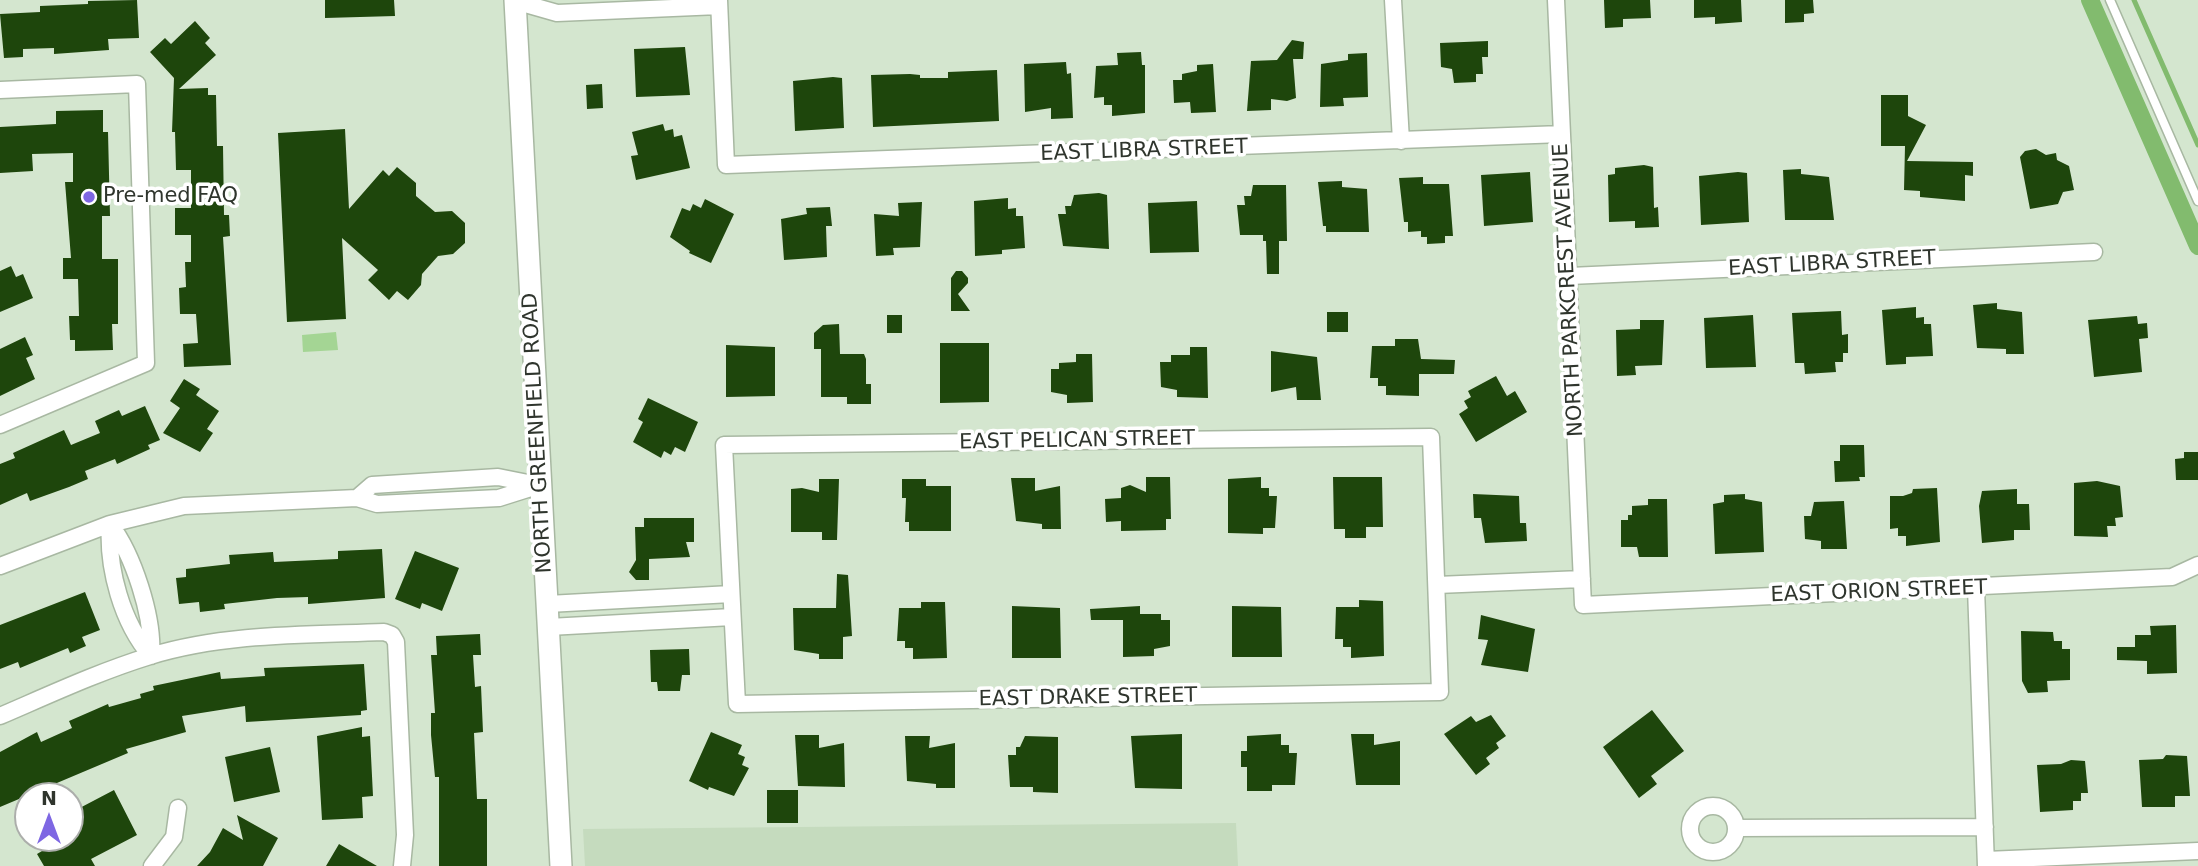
<!DOCTYPE html>
<style>
body{margin:0}
#map{position:relative;width:2198px;height:866px;overflow:hidden;background:#d4e6cf;font-family:"DejaVu Sans",sans-serif}
canvas{display:block}
.north{position:absolute;left:14px;top:782px;width:70px;height:70px;box-sizing:border-box;background:#fff;border:2px solid #acaeab;border-radius:50%;rotate:0deg;font-size:19px;font-weight:700;line-height:28px;text-align:center;color:#2f352d}
.north::after{content:'';display:block;margin:auto;width:24px;height:32px;background:#7e67e3;clip-path:polygon(50% 0,100% 100%,50% 72%,0 100%)}
</style>
<div id="map">
<canvas width="2198" height="866"></canvas>
<div class="north">N</div>
</div>
<script>
const g = document.querySelector('canvas').getContext('2d');
g.lineJoin = 'round';
function paint(path, color) { g.fillStyle = color; g.fill(path, 'evenodd'); }
function stroke(path, color, width, dash) { g.strokeStyle = color; g.lineWidth = width; g.lineCap = dash ? 'butt' : 'round'; g.setLineDash(dash || []); g.stroke(path); }
function label(font, color, halo, rows, align = 'center') {
  g.font = font + ' "DejaVu Sans",sans-serif'; g.lineWidth = 7; g.setLineDash([]); g.textBaseline = 'middle'; g.strokeStyle = halo; g.fillStyle = color; for (const [text, x, y, turn = 0] of rows) {
    g.save(); g.translate(x, y); g.rotate((+turn || 0) * Math.PI / 180); g.textAlign = isNaN(turn) ? turn : align; if (halo) g.strokeText(text, 0, 0); g.fillText(text, 0, 0); g.restore();
  }
}
paint(new Path2D(`
 M1236 823 1238 866H585L583 829Z`), '#c5dbbe');
paint(new Path2D(`
 M336 332 338 350 303 352 302 335Z`), '#a4d594');
stroke(new Path2D(`
 M2134 0 2198 145`), '#82bb6e', 5);
stroke(new Path2D(`
 M2090 0 2198 246`), '#82bb6e', 18);
paint(new Path2D(`
 M137 0 139 38 108 39 109 50 54 54V48L23 49V57L4 58 0 14 40 12V6L88 4V1Z
 M325 0H394L395 16 325 18Z
 M1604 0H1650L1651 18 1623 19V27L1605 28Z
 M1694 0H1741L1742 22 1715 24V17L1694 18Z
 M1785 0H1813L1814 13 1804 14V22L1785 23Z
 M195 21 210 38 205 43 216 55 179 89 208 88V95H216L217 146H223L224 215H229L230 236 223 237 231 365 184 367 183 344 198 343 196 314H180L179 288 186 287 185 262H191V235H175V208H191V170H176L175 132H172L174 78 150 52 165 38 171 44Z
 M1292 40 1304 42 1303 59H1293L1296 98 1287 101 1271 99V110L1247 111 1251 61 1277 60Z
 M1488 41V57H1482L1483 74H1476V82L1454 83 1452 69 1441 67 1440 43Z
 M685 47 690 95 636 97 634 49Z
 M1141 52 1142 65H1145V113L1112 116V105H1104V97L1094 98 1096 66 1118 65 1117 53Z
 M1367 53 1368 97 1343 98 1344 106 1320 107 1321 64 1348 60V54Z
 M1066 62 1067 74 1071 73 1073 118 1051 119V108L1025 112 1024 64Z
 M1213 64 1216 112 1191 113 1190 102 1174 103 1173 80H1182V74L1197 71V65Z
 M997 70 999 121 873 127 871 75 910 74 920 75V78H948V72Z
 M833 77 842 78 844 128 795 131 793 81Z
 M602 84 603 108 587 109 586 85Z
 M1881 95H1908V116L1926 125 1907 161 1973 162V176L1965 175V201L1920 197V191L1904 190 1905 146H1881Z
 M103 110V132H108L110 216H102V259H118V324H112L113 350 75 351V340H70L69 316H79L78 279H63V258H71L65 182H73V153L32 154 33 171 0 173V127L56 124V111Z
 M663 124 665 131 673 129 674 137 682 135 690 168 636 180 631 156 638 155 632 132Z
 M345 129 349 209 383 170 389 176 397 167 416 183V196L435 212 452 211 465 223V243L453 254 438 256 422 274 421 285 408 300 397 291 389 300 368 280 378 270 342 238 346 319 287 322 278 133Z
 M2036 149 2046 155 2056 153 2057 160 2069 166 2074 190 2063 192 2058 204 2030 209 2020 157 2025 151Z
 M1644 165 1653 167 1654 208 1658 207 1659 227 1635 228V221L1609 222 1608 175 1615 174V168Z
 M1801 169V174L1829 177 1834 220H1785L1783 170Z
 M1530 172 1533 222 1484 226 1481 175Z
 M1738 172 1747 173 1749 222 1701 225 1699 176Z
 M1423 177V184H1449L1453 236H1445V243L1427 244V237H1421V231L1408 232V222H1404L1399 178Z
 M1342 181V187L1367 189 1369 232H1326V226H1323L1318 182Z
 M1253 185H1286L1287 241H1279V274H1267L1266 241H1263V235H1240L1237 205H1245L1244 196H1251Z
 M1099 193 1107 195 1109 249 1063 246 1058 214H1066L1065 206H1071L1074 195Z
 M1008 198V209L1016 208V216H1023L1025 248 1002 250V254L975 256 974 201Z
 M705 199 734 214 711 263 689 253 690 251 670 237 682 208 690 211 693 204 701 208Z
 M1197 201 1199 252 1150 253 1148 203Z
 M922 202 920 247 893 248 894 255 876 256 874 214 899 216 898 203Z
 M830 207 832 226H826L827 257 784 260 781 219 807 214 806 208Z
 M11 266 16 277 23 274 33 298 0 312V271Z
 M956 271H962L968 278V283L958 294 970 311H951V278Z
 M1997 303V309L2022 312 2024 354H2006V349L1977 348 1973 305Z
 M1916 307V318L1924 317V324H1931L1933 356 1906 357V364L1886 365 1882 310Z
 M1841 311 1842 335 1848 334V353H1843V362H1835L1836 372 1805 374 1804 363H1795L1792 313Z
 M1327 312H1348V332H1327Z
 M887 315H902V333H887Z
 M1753 315 1756 367 1706 368 1704 318Z
 M2137 316 2138 324 2147 323 2148 338 2139 339 2142 372 2094 377 2088 320Z
 M1640 320H1664L1662 365 1635 366 1636 375 1617 376 1616 330 1640 329Z
 M839 324 840 354H864L866 359V384H871V404H847V397H821V349H814V333L823 325Z
 M25 337 33 355 26 358 35 379 0 396V349Z
 M1395 339H1418L1421 359 1455 360 1454 374H1419V396L1386 395V386H1378V378H1370L1372 346H1395Z
 M940 343H989V402L940 403Z
 M726 345 775 347V396L726 397Z
 M1190 347H1207L1208 398 1177 397V390L1161 387 1160 362H1171V355H1190Z
 M1271 351 1317 357 1321 400H1297L1296 387 1271 392Z
 M1076 354H1092L1093 402 1067 403V395L1051 392V369H1059V363L1076 362Z
 M1496 376 1507 396 1515 391 1527 412 1476 442 1459 414 1468 408 1464 401 1471 397 1468 391Z
 M184 379 200 389 196 395 219 411 207 429 213 433 200 452 163 433 180 408 170 401Z
 M648 398 698 422 685 452 675 447 671 455 664 451 661 458 633 442 643 422 638 419Z
 M145 406 160 440 148 445 150 449 117 464 115 459 85 471 88 479 69 487 30 501 27 493 0 505V464L15 458 13 453 64 430 71 445 100 433 95 421 119 410 122 416Z
 M1840 445H1864L1865 477H1859L1860 481 1835 482 1834 461H1840Z
 M2184 452H2198V480H2176L2175 459 2184 458Z
 M1146 477H1170L1171 519H1166V530L1121 531V521L1106 522 1105 499 1121 498V488L1130 485 1146 492Z
 M1261 477V488H1269V496H1277L1275 528H1263V534L1228 533V479Z
 M1333 477H1382L1383 527H1366V538H1345V529H1334Z
 M1011 478H1035V491L1060 486 1061 529H1042V524L1016 521Z
 M819 479H839L837 540H822V532H791V489L802 488 819 492Z
 M902 479H926V486H951V531H909V522H905L906 498H902Z
 M2097 481 2120 486 2123 517 2115 518 2116 526H2107L2108 537 2074 536V483Z
 M1937 488 1940 542 1906 546V536H1898V528L1890 529V496H1903L1912 493 1913 489Z
 M2017 489V504H2029L2030 530H2014V540L1982 543 1979 506 1982 491Z
 M1473 494 1519 496 1520 523H1526L1527 541 1485 543 1481 518H1474Z
 M1745 494V499L1762 502 1764 552 1715 554 1713 504 1724 502V495Z
 M1648 499H1667L1668 557H1639L1637 547H1621V520H1628V515H1632V506L1648 505Z
 M1844 501 1847 549H1821V541L1805 539 1804 516H1811L1814 502Z
 M644 518H694V542H686L690 557 649 559V580H636L629 572 636 560 635 527H644Z
 M382 549 385 598 308 604V597L277 598 224 604 225 609 200 612 199 602 179 604 176 578 186 577V569L230 564 229 555 273 552 274 562 338 559V551Z
 M415 551 459 568 442 611 422 603 420 609 395 599Z
 M837 574 848 575 851 620 852 636 843 637V659H819V654L794 650 793 608H836Z
 M85 592 100 630 82 637 86 646 70 653 68 648 20 668 18 662 0 669V625Z
 M1359 600 1383 601 1384 656 1351 658V647H1343V639H1335L1336 607H1359Z
 M921 602H945L947 658 913 659V648H905V641H897L899 608H921Z
 M1012 606 1060 608 1061 658H1012Z
 M1140 606V614H1161V620H1170V646L1154 649V656L1123 657V620H1091L1090 609Z
 M1232 606 1281 607 1282 657H1232Z
 M1481 615 1535 629 1528 672 1481 665 1488 640 1478 639Z
 M2176 625 2177 673 2147 674V661L2117 660V647H2135V635H2151L2150 626Z
 M2021 631 2053 632 2054 641H2062V649H2070V680L2047 681 2048 692 2028 693 2022 681Z
 M480 634 481 655H473L475 687 481 686 483 732 474 733 477 799H487V866H439V777H435L431 735V713H435L431 655H437L436 636Z
 M689 649 690 675H682L680 691H658L657 682H651L650 650Z
 M364 664 367 710 361 711V715L246 722 245 706 182 716 186 732 126 749 128 753 0 807V752L37 732 41 742 72 728 69 721 108 704 109 707 141 698 140 694 154 690 153 686 220 672 221 679 265 676 264 668Z
 M1652 710 1684 751 1651 776 1657 784 1639 798 1603 747Z
 M1491 715 1506 736 1496 743 1499 748 1486 758 1490 764 1476 775 1444 734 1471 716 1476 722Z
 M362 727V737L370 736 373 796 362 797 363 818 322 820 317 736Z
 M711 732 742 745 738 754 745 757 742 765 749 768 734 796 709 787 708 790 689 781Z
 M1182 734V789L1135 788 1131 736Z
 M1281 734V745H1289V753H1297L1295 785H1272V791H1247V767H1241V751H1247V736Z
 M1351 734H1374V745L1400 741V785H1356Z
 M795 735H819V748L844 743 845 787 798 786Z
 M905 736H930L929 748 955 743V788H936V784L907 781Z
 M1025 736 1058 737V793L1033 792V787H1010L1008 755H1016V747H1020Z
 M270 747 280 792 234 802 225 757Z
 M2166 755 2187 756 2190 796H2175V807H2142L2139 760 2163 759Z
 M2071 760 2085 761 2088 793H2081V801H2073V810L2040 812 2037 765 2061 764Z
 M114 790 137 835 91 859 95 866H44L37 854 64 838H70V834L82 827 74 811Z
 M767 790H798V823H767Z
 M237 815 278 838 263 866H197L210 852 223 828 243 840Z
 M339 844 377 866H326Z`), '#1e460c');
const service = new Path2D(`
 M2110 0 2198 201`);
const minor = new Path2D(`
 M719 0 726 165 1562 134
 M1393 0 1401 141
 M1556 0 1583 605 2172 577 2198 565
 M515 1 557 13 719 6
 M0 90 137 84 146 363 0 425
 M1570 276 2094 252
 M1431 437 1440 692 737 704 724 445Z
 M357 498 372 485 498 477 538 485
 M110 524C107 568 122 623 151 656
 M110 524C133 554 154 617 151 656
 M0 566 110 524 184 506 357 498 377 504 499 498 540 485
 M1437 585 1582 579
 M1976 588 1986 866
 M548 604 731 594
 M549 627 732 617
 M0 716C49 695 98 672 150 656 225 633 306 635 384 632L392 635 396 642 405 835 402 866
 M1690 829a23 23 0 1 1 46 0a23 23 0 1 1-46 0Z
 M1736 828 1985 827
 M1986 860 2198 851
 M152 866 174 837 178 808`);
const secondary = new Path2D(`
 M515 0 561 866`);
stroke(service, '#a8b8a2', 11);
stroke(minor, '#a8b8a2', 19);
stroke(secondary, '#a8b8a2', 24);
stroke(service, '#fff', 8);
stroke(minor, '#fff', 16);
stroke(secondary, '#fff', 21);
for (const [x, y, r, color] of [
 [89,197,7,"#7e67e3"]
]) { const dot = new Path2D(); dot.arc(x, y, r, 0, 2 * Math.PI); g.fillStyle = color; g.fill(dot); stroke(dot, '#fff', 2.5); }
label('21px', '#2f352d', '#fff', [
 ["EAST LIBRA STREET",1144,151,-2],
 ["EAST LIBRA STREET",1832,264,-3],
 ["NORTH PARKCREST AVENUE",1569,290,-93],
 ["NORTH GREENFIELD ROAD",538,433,-93],
 ["EAST PELICAN STREET",1077,441,-1],
 ["EAST ORION STREET",1879,592,-2],
 ["EAST DRAKE STREET",1088,698,-1]
]);
label('21px', '#2f352d', '#fff', [
 ["Pre-med FAQ",103,197]
], 'left');
</script>
